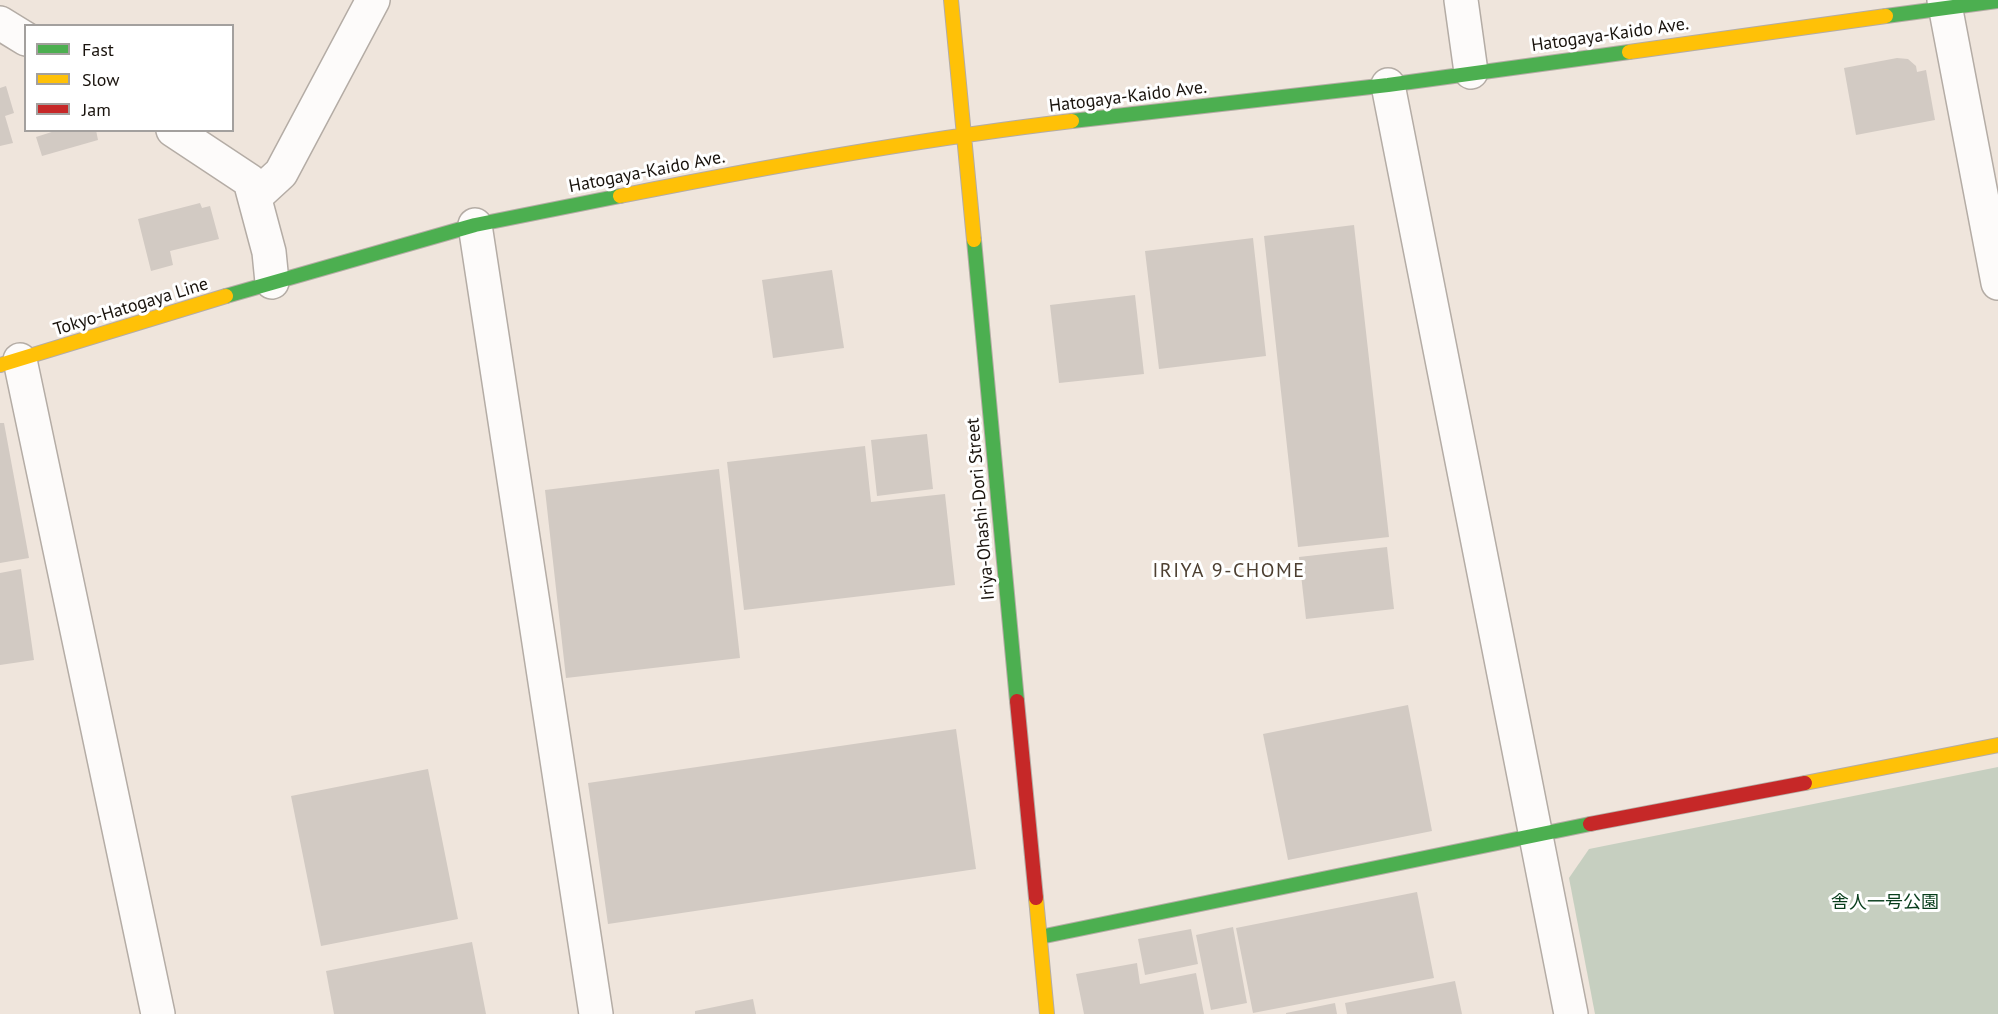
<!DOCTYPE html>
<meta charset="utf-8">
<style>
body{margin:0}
#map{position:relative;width:1998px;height:1014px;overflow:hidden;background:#efe5dc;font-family:"PT Sans",sans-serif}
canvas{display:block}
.legend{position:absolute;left:24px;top:24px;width:210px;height:108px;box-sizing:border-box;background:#fff;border:2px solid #a3a09e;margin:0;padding:8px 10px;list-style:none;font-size:18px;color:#18120c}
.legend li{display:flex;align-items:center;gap:12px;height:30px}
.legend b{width:30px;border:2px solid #a3a09e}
</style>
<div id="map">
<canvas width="1998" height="1014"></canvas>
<ul class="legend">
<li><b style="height:8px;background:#4caf50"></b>Fast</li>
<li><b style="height:8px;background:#ffc107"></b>Slow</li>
<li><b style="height:8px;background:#c62828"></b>Jam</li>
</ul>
</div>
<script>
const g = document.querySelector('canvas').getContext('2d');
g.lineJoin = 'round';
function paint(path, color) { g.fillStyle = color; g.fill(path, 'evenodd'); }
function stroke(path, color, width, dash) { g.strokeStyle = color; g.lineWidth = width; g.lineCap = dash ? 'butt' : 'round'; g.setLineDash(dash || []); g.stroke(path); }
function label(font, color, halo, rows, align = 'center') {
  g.font = font + ' "PT Sans","Noto Sans JP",sans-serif'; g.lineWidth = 6; g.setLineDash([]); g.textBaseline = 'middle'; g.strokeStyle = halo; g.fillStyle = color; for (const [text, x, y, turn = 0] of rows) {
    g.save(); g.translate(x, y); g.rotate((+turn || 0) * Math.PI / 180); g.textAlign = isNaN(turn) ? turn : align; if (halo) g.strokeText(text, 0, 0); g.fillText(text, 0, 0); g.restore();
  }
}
paint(new Path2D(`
 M1998 767V1014H1595L1569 878 1589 849Z`), '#c6cfc0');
paint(new Path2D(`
 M1897 58 1908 59 1916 66 1917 72 1926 70 1935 120 1856 135 1844 68Z
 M6 86 14 113 5 116 13 143 0 146V88Z
 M58 130H96L98 140 42 156 36 137Z
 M200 203 202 208 210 206 219 239 170 251 173 265 151 271 138 219Z
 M1354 225 1389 537 1298 547 1264 236Z
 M1253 238 1266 356 1159 369 1145 251Z
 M832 270 844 348 773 358 762 280Z
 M1135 295 1144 374 1059 383 1050 305Z
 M0 423H4L29 558 0 563Z
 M927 434 933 489 877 496 871 440Z
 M865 446 871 502 945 494 955 585 744 610 727 462Z
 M719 469 740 658 566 678 545 490Z
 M1387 547 1394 609 1306 619 1299 557Z
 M21 569 34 660 0 665V573Z
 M1408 705 1432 831 1288 860 1263 734Z
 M956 729 976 869 608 924 588 783Z
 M428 769 458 919 321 946 291 796Z
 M1417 892 1434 978 1253 1013 1236 928Z
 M1233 927 1247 1003 1211 1010 1196 935Z
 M1191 929 1198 964 1145 975 1138 939Z
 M472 942 486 1014H334L326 971Z
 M1137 963 1140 984 1196 973 1204 1014H1084L1076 974Z
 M1455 981 1462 1014H1347L1345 1003Z
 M753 999 756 1014H695V1011Z
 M1335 1003 1337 1014H1286V1013Z`), '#d2cac3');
const street = new Path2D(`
 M1461 0 1471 72
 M1944 0 1998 283
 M0 23 26 39
 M1388 85 1571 1014
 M173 130 250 181 269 252 272 282
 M256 196 281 173 373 0
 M475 225 596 1014
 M20 360 158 1014`);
const fast = new Path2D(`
 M1886 16 1998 1
 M1072 121 1388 85 1629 52
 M974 240 1017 701
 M226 296 475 225 620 196
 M1040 937 1590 824`);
const slow = new Path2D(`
 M951 0 974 240
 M1629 52 1886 16
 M620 196C770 166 920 139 1072 121
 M0 365 226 296
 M1805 783 1998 745
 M1036 898 1047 1014`);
const jam = new Path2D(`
 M1017 701 1036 898
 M1590 824 1805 783`);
stroke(street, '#b4aca5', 36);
stroke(fast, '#b4aca5', 16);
stroke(slow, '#b4aca5', 16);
stroke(jam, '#b4aca5', 16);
stroke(street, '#fdfbfa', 33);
stroke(fast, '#4caf50', 14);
stroke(slow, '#ffc107', 14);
stroke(jam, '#c62828', 14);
label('18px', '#18120c', '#fff', [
 ["Hatogaya-Kaido Ave.",1610,35,-8],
 ["Hatogaya-Kaido Ave.",1128,97,-7],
 ["Hatogaya-Kaido Ave.",647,172,-11],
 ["Tokyo-Hatogaya Line",131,307,-17],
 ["Iriya-Ohashi-Dori Street",981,509,-95]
]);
label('18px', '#083d1c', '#fff', [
 ["舎人一号公園",1885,903]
]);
g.letterSpacing = '1.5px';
label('20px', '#4d3f31', '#fff', [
 ["IRIYA 9-CHOME",1229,571]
]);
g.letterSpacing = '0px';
</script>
